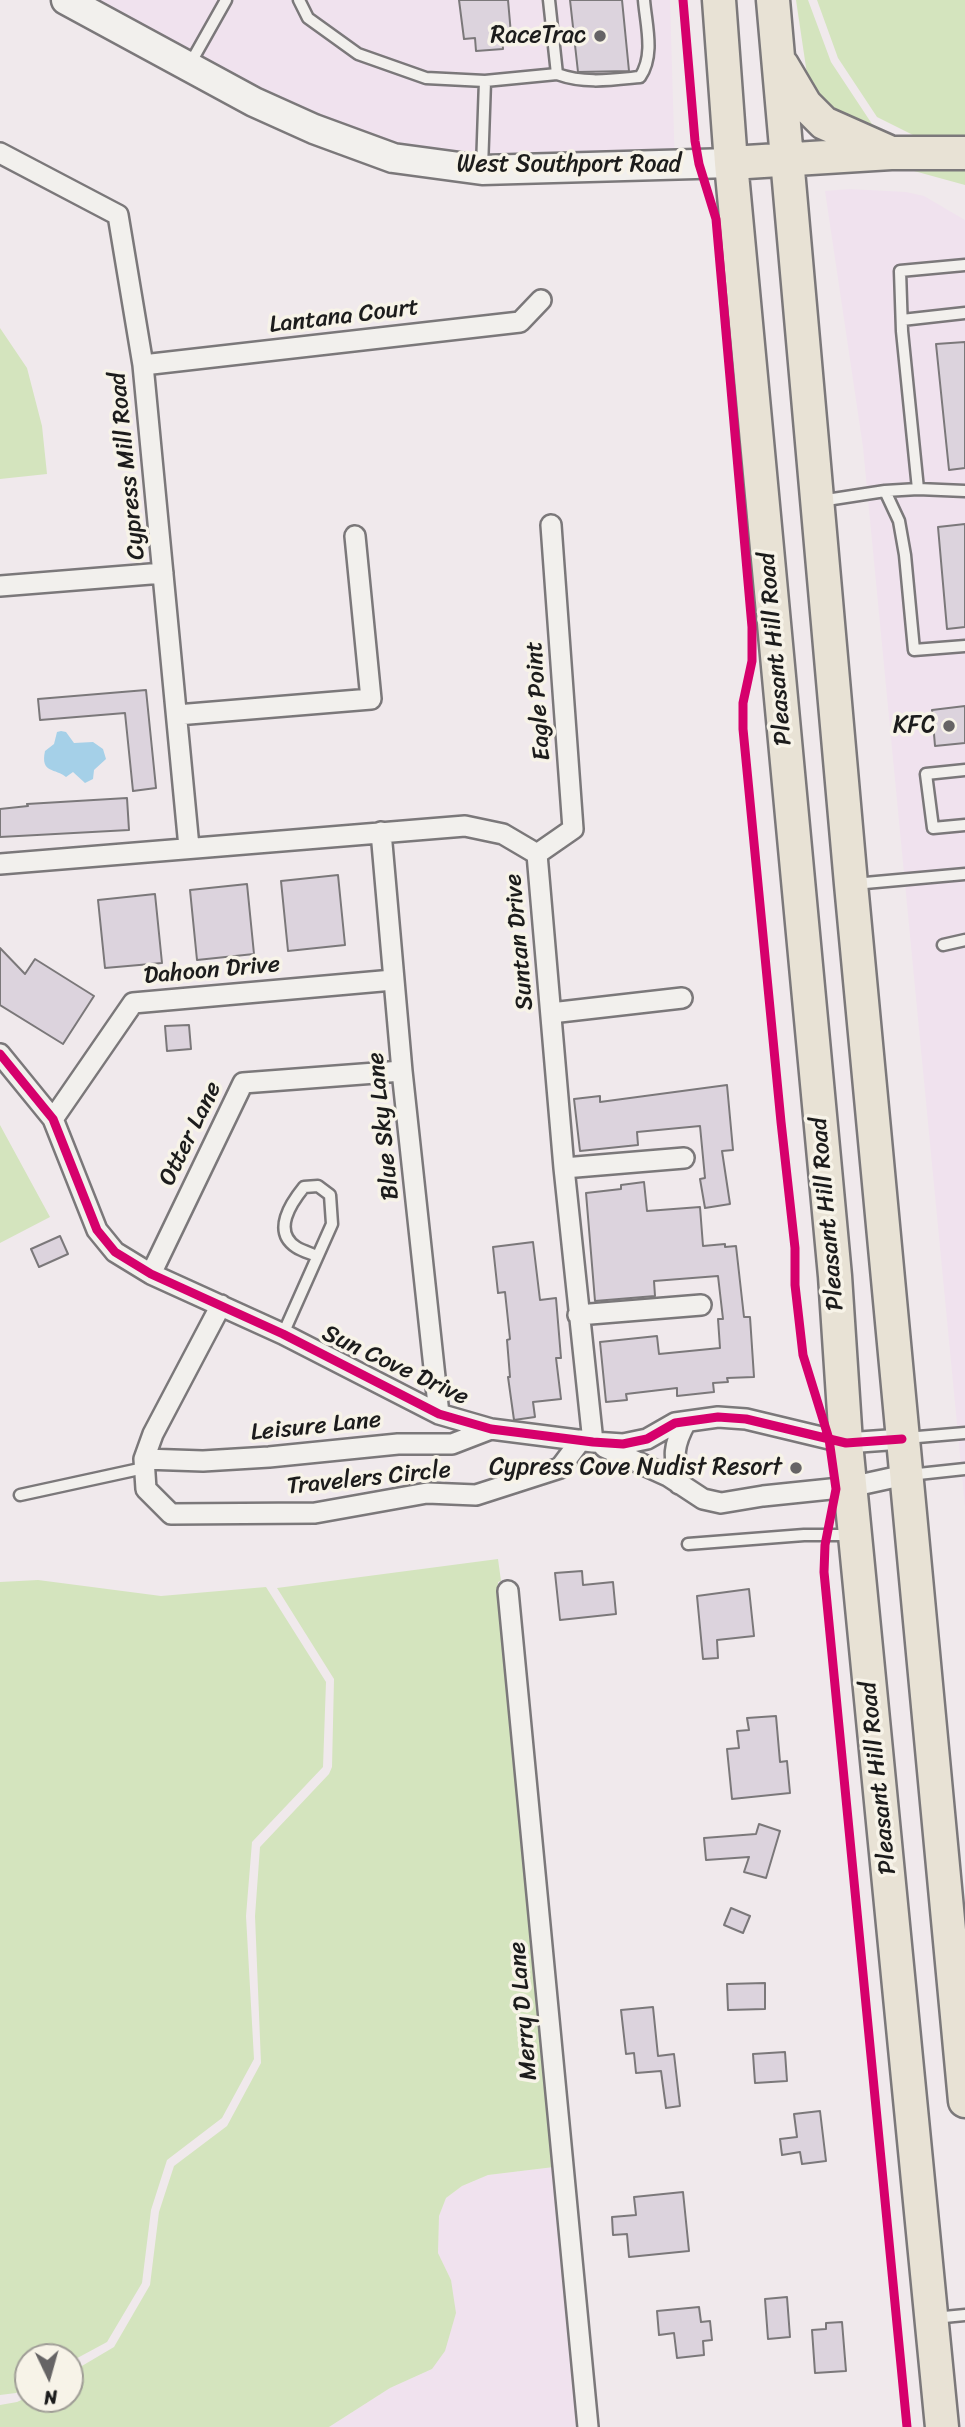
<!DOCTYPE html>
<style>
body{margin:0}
#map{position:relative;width:965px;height:2427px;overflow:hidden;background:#f0e9ec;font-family:Sriracha,sans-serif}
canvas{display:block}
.north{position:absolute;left:14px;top:2343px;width:70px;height:70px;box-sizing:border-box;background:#f7f3e8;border:2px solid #9f9d96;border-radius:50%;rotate:175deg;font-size:19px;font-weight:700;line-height:28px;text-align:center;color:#1c1c1c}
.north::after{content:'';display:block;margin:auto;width:24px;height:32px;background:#666465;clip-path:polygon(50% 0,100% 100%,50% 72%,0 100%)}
</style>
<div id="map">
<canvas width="965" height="2427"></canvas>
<div class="north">N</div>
</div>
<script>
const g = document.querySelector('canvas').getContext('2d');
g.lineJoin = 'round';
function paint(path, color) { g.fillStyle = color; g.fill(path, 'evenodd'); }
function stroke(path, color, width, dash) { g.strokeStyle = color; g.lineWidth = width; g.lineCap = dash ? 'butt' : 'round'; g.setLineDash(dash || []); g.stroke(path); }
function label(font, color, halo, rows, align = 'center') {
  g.font = font + ' Sriracha,sans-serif'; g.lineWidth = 7; g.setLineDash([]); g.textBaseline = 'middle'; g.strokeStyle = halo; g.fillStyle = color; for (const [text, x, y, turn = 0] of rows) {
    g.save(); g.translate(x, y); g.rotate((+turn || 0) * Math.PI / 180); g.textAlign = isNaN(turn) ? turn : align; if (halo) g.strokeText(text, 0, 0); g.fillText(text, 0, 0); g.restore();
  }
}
paint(new Path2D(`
 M89 0H670L675 169 599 165 587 150 558 163 416 150 329 118 215 67Z
 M849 189 906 192 924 196 965 220V1507L863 447 825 191Z
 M554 2167 579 2427H329L390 2388 432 2369 451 2280 438 2253 439 2216 446 2198 462 2186 488 2175Z`), '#f0e2ee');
paint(new Path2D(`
 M796 0H808L831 62 872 124 952 167 965 171V185L874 160 811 101Z
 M817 0H965V161L877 117 838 58Z
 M0 328 27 368 42 426 47 474 0 479Z
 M0 1125 50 1217 0 1243Z
 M498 1559 501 1581 498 1582 554 2167 488 2175 462 2186 446 2198 439 2216 438 2253 451 2280 456 2313 445 2351 432 2369 390 2388 329 2427H0V2405L17 2402 28 2397V2399H70V2373L114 2347 150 2285 159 2212 174 2166 227 2126 261 2063 255 1916 260 1847 329 1774 332 1767 334 1679 277 1588Z
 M38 1580 161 1596 266 1587 326 1682 323 1767 252 1842 246 1916 254 2059 222 2118 167 2160 151 2210 142 2283 107 2342 70 2362V2357H28V2386L16 2393 0 2395V1582Z`), '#d4e4be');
paint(new Path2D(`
 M61 731 66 732 74 743 93 742 103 749 106 759 94 770 93 779 85 783 73 772 66 777C56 768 40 774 45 751L54 744 57 732Z`), '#a5d0e8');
const building = new Path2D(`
 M459 0H508L511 34 502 35 503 49 476 51 475 38 464 39Z
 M570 0H622L629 71 578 72Z
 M965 342V468L949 470 936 344Z
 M965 524V627L947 629 938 527Z
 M146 690 156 788 133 791 125 713 40 720 38 699Z
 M965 706V743L935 746 932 710Z
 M127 798 129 830 0 837V809L28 806 27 804Z
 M338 875 345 945 288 951 281 881Z
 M247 884 254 954 197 960 190 890Z
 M155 894 162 963 105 968 98 900Z
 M0 948 25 974 35 959 94 996 63 1044 0 1005Z
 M189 1025 191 1049 167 1051 165 1026Z
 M727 1085 733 1150 722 1151 730 1204 705 1208 700 1179 705 1178 700 1126 637 1132 638 1145 580 1151 574 1099 600 1096V1102Z
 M644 1182 647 1211 700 1207 703 1246 725 1244V1247L736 1246 744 1317H750L754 1377 727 1378 728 1382 713 1383 714 1392 677 1396V1388L626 1394 627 1400 606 1402 600 1342 657 1336 659 1354 720 1348 718 1319H723L718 1276 654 1281 655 1296 595 1301 586 1193 621 1189V1185Z
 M60 1236 68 1254 39 1267 31 1249Z
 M533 1242 540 1300 556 1298 561 1358H556L561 1399 533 1402 535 1417 514 1420 508 1377H510L507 1340 510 1339 505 1292 498 1293 493 1247Z
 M582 1571 583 1585 613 1582 616 1614 560 1620 555 1573Z
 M749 1589 754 1636 717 1640 718 1658 703 1659 697 1596Z
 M776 1716 780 1762 787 1761 790 1793 732 1799 727 1749 739 1748 737 1731 749 1730 747 1718Z
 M759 1824 780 1831 766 1878 744 1872 749 1857 706 1860 704 1838 756 1834Z
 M731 1908 750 1916 743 1933 724 1925Z
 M765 1983V2009L728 2010 727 1984Z
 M653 2007 658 2056 674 2054 680 2106 666 2108 661 2071 636 2073 634 2053 626 2054 621 2010Z
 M785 2052 787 2081 755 2083 753 2054Z
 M820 2111 826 2161 802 2164 800 2152 782 2155 780 2139 797 2137 794 2114Z
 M683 2192 689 2251 629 2257 627 2234 613 2235 612 2217 636 2215 634 2197Z
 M787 2297 790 2337 768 2339 765 2299Z
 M699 2307 701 2322 710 2321 712 2340 703 2341 704 2355 677 2358 674 2333 659 2335 657 2311Z
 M842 2322 846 2371 815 2373 812 2330 826 2329V2323Z`);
paint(building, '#dcd3dd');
stroke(building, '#7b787a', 2);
const lane = new Path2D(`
 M299 0 308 18 358 54 426 78 485 81 557 74 549 0
 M190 64 226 0
 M557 74C585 84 610 80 640 77 655 55 646 25 644 0
 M482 168 485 81
 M902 320 965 313
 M918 489 902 331 900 271 965 265
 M885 491 899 521 905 555 914 650 965 646
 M820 501 885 491 918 489 965 491
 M965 770 926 774 933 828 965 825
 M854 884 965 874
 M943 945 965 940
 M283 1334 332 1224 330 1195 318 1186 304 1187C291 1203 272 1231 296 1247 302 1251 310 1253 317 1256
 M906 1438 965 1433
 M909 1475 965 1469
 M20 1495 144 1468
 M688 1544 804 1535H851
 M934 2318 965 2315`);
const street = new Path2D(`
 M0 153 118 215 143 365 189 847
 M143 365 520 322 541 300
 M0 586 163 573
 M177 715 371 699 355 536
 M381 832 402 1071 439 1414
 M537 854 564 1168 593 1442
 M537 854 573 829 551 525
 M0 864 465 826 503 834 537 854
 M551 1013 682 998
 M0 1054 53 1119 97 1230 115 1252 151 1274 283 1334 439 1414 491 1429 593 1442 623 1444 647 1439 675 1423 718 1417 746 1419 846 1443 902 1439
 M53 1119 133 1003 393 980
 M564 1168 684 1158
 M151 1274 243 1083 402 1071
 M221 1305 153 1434 144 1459 146 1489 171 1514 315 1513 427 1493 476 1495 560 1468 581 1440
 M578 1315 701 1305
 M604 1447 668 1476 703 1499 721 1503 763 1496 850 1487 905 1475
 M144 1459 203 1461 269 1457 398 1444H452L491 1429
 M679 1484C674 1456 672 1447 686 1422
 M508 1591 588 2427`);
const secondary = new Path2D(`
 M66 0 254 102 314 129 393 158 482 170 731 163`);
const primary = new Path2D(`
 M719 0 731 163 835 1276 846 1443 942 2427
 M773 0 851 884 965 2101
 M782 65 805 104 824 123 887 151
 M731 163 891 153H965`);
stroke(lane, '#7b787a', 15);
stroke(street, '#7b787a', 24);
stroke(secondary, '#7b787a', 33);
stroke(primary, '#7b787a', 37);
stroke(lane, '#f2f0ed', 10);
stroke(street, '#f2f0ed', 19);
stroke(secondary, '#f2f0ed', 28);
stroke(primary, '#e8e2d5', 32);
stroke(new Path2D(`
 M683 0 695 141 699 164 716 219 752 627V661L743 703V729L781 1122 795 1248V1285L803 1355 829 1439 836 1489 825 1545 824 1572 907 2427
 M0 1054 53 1119 97 1230 115 1252 151 1274 283 1334 439 1414 491 1429 593 1442 623 1444 647 1439 675 1423 718 1417 746 1419 846 1443 902 1439`), '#d6006c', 9);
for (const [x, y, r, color] of [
 [600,36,7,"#666465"],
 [949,726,7,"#666465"],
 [796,1468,7,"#666465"]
]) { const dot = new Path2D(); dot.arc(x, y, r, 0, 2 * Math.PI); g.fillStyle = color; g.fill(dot); stroke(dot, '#f7f3e8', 2.5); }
label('24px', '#1c1c1c', '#f7f3e8', [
 ["RaceTrac",586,36],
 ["KFC",935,726],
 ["Cypress Cove Nudist Resort",782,1468]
], 'right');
label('24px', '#1c1c1c', '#f7f3e8', [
 ["West Southport Road",569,165],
 ["Lantana Court",344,317,-7],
 ["Cypress Mill Road",128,466,-96],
 ["Pleasant Hill Road",776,649,-95],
 ["Eagle Point",539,701,-94],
 ["Suntan Drive",520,942,-95],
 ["Dahoon Drive",212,971,-5],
 ["Blue Sky Lane",384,1126,-96],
 ["Otter Lane",191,1134,-64],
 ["Pleasant Hill Road",828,1214,-95],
 ["Sun Cove Drive",395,1366,25],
 ["Leisure Lane",316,1427,-6],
 ["Travelers Circle",369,1479,-6],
 ["Pleasant Hill Road",879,1778,-96],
 ["Merry D Lane",524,2011,-95]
]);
</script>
